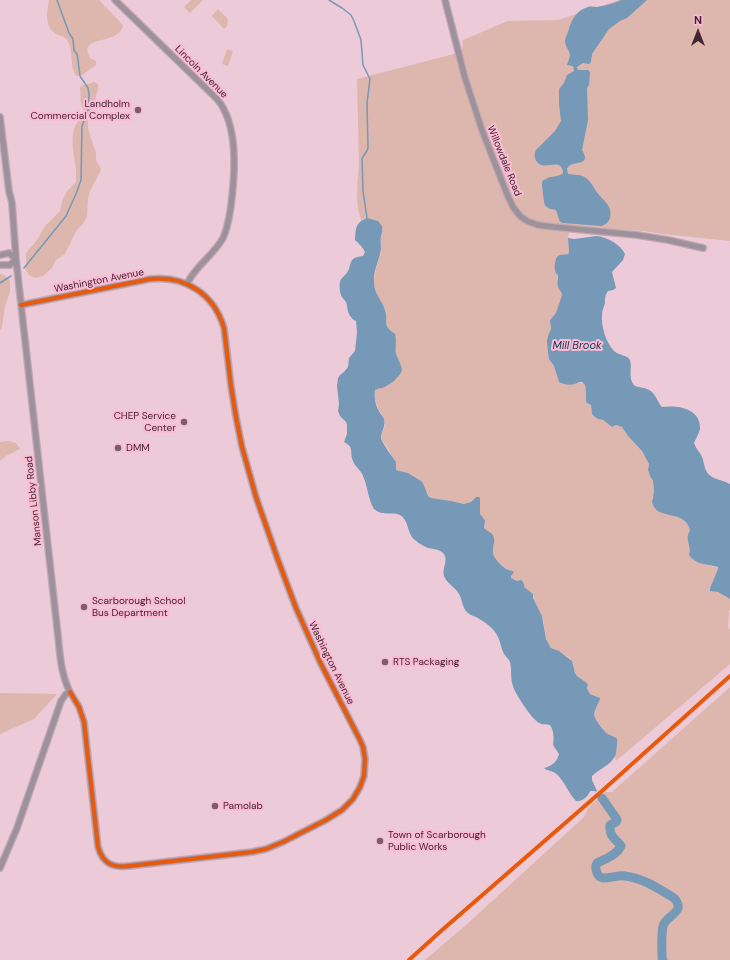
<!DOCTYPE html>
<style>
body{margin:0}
#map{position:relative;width:730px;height:960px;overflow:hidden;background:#edcad8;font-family:"DM Sans",sans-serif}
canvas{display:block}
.north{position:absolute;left:678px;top:12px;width:40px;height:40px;-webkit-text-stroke:3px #fcbbd4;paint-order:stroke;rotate:0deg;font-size:11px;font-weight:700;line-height:16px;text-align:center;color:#3e252f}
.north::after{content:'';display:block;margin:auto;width:14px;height:18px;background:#3e252f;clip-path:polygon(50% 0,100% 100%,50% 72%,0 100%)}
</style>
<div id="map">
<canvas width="730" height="960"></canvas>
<div class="north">N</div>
</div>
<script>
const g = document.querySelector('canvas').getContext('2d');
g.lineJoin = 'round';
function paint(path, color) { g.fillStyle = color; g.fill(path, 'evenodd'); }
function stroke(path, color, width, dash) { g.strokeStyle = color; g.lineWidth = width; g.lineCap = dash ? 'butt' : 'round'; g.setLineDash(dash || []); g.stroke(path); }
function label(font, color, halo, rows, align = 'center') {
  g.font = font + ' "DM Sans",sans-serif'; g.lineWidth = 4; g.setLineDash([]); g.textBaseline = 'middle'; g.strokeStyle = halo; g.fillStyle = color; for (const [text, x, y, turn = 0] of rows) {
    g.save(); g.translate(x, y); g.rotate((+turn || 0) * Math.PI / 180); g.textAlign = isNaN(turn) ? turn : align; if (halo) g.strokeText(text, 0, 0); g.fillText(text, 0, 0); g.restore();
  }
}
paint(new Path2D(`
 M49 0H99L123 25C120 46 75 34 91 59L96 61V65L82 75 76 76C69 65 74 51 67 40 65 36 60 36 56 34 44 27 47 12 49 0Z
 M191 0H203L190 13 184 7Z
 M619 0H730V241L663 234 644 231 570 226 568 238 569 252 568 254 558 256C557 265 557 274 558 283 558 288 561 291 563 295L556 313 550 320 551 329 548 336 549 359 554 366 559 382C563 383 568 384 572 384 579 384 578 380 585 385 586 391 586 397 587 403L591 405 592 414 598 419 603 420 612 427 616 425 622 427 628 436 642 451 649 464 648 470 650 476 653 481 654 491 653 498 652 502 661 513C673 515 686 517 690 530L688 532 690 548 689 554C696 565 707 564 718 568V569L710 588 713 591 721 593 725 597 730 599V610L729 611 728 627 730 630V664L616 761 615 756 618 742 615 737 609 735 605 732 595 718 594 714 600 698 590 694C587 689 589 687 587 683 580 679 575 675 573 667 573 665 573 663 572 661 569 655 557 652 552 648 543 640 546 627 542 616 539 609 534 602 533 594L511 578V570C503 568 494 561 493 553 492 547 496 543 493 537 491 533 487 531 484 528L485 521 480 514V499L479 497H476L471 502 464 504 451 501 431 498 428 496 423 483 421 481 408 473 396 470V462L392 457 388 448 382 440 381 437 385 425 384 418 379 410 374 397 375 390C377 388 380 388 382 388 388 387 394 380 399 376L396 353V343L386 324V312L382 303 378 297 374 285V279L377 265 381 253V236L383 229 367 218 361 221C361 216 358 213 358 208 356 193 358 178 359 163L357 79 462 52 463 40 508 21 558 20Z
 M218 9 228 19 227 26 224 29 212 16Z
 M227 49 233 51 228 66 222 64Z
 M94 82 98 84C99 91 97 91 96 97 94 104 94 110 87 113 79 108 81 96 80 88L81 86Z
 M82 118H86L88 120V128L90 135 96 153V160L101 169 100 172 90 191 88 198 87 217 83 224 76 231 65 254 56 260 52 268 43 276 35 278 29 275 26 270V253L37 240 45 226 60 211 62 202 64 197 67 191 76 182C76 177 76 173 76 169 74 155 67 127 82 118Z
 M0 274 4 275 10 280V292L5 306 2 327 0 330Z
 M9 441 16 443 20 449 6 456 0 461V442Z
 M730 687V960H425L466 925 584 817 588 808 605 792H612Z
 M0 693 57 694 34 719 0 734Z`), '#ddb6ae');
paint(new Path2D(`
 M621 0H647L627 18 620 21 609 29 592 54 591 62 589 64 583 63 577 67 578 70H588L590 72 589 85 587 88 588 120 582 150C592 166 574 161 569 166 568 167 567 168 567 169L568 174C574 175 581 174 586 178 591 182 593 186 596 191 602 200 613 205 610 218 608 223 605 225 601 226L563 223 560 222 556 210C552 209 547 209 545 205 544 204 542 185 542 184 542 181 543 180 546 179 551 175 558 178 563 173 563 170 562 167 559 165 552 163 543 169 537 162 534 158 534 154 536 150L555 131 561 121 559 104V89L564 83 567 75 569 74 574 71 573 66 567 65C568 62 569 59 570 56 570 51 565 46 565 41 565 38 567 35 568 32 571 21 575 11 588 7 591 6 594 7 597 7 603 6 616 3 621 0Z
 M367 218 378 221 382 226C383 230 382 232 381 236 380 242 382 248 380 254 378 263 373 272 374 282 374 294 382 300 385 310 389 323 381 324 395 334 397 341 395 348 396 354 398 359 401 364 402 370 400 377 389 386 382 388 379 388 377 389 375 390 374 397 375 404 379 411 380 414 383 416 384 419 386 427 381 431 381 438 381 441 393 458 396 462V470L408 473 421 481 423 483 428 496 431 498 451 501 464 504 471 502 476 497H479L480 498V514L484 519 485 521 484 528C486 530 490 532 492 534 497 540 492 546 493 553 494 558 500 565 505 568 507 570 511 570 514 572L511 576V578L517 581 521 580C523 582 525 584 524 587L533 594V598L542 616 546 639 551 648 559 651 572 661 575 673 577 676 587 683 588 685 587 688 590 694 600 698V699C598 704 595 709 594 714 594 718 604 732 608 734 615 738 619 736 617 746 616 749 617 753 615 756 611 765 599 769 592 776V780L597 791 596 792 595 791H590C588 797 582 802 576 801 569 794 563 778 555 773 551 770 547 771 544 768 552 766 557 762 559 754L553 745C554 738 554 731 550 725 546 724 543 725 539 723 532 719 515 694 513 686 510 678 512 669 510 662 509 659 506 657 504 654 501 649 501 643 498 637 494 628 485 622 476 617 473 616 468 614 466 611 462 606 462 599 459 594 456 588 448 584 445 578 440 570 450 560 443 553 439 549 433 549 428 548 424 546 419 544 415 540 407 534 409 520 400 515 392 511 384 517 374 509 368 499 368 487 363 476 361 470 355 467 353 461 349 451 355 448 344 442L347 434V425L346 422 340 416 338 411 339 404 337 386 338 378 340 375 344 372 348 367 349 358 355 351 357 332 356 321C354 320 352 319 351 317 347 313 348 307 346 302 345 300 343 299 342 297 340 294 339 286 340 282 341 277 347 275 349 269 352 259 351 258 363 256L365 252C363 247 359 244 355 240 356 228 355 223 367 218Z
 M597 236C607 237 621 245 625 254L623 260 612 272 616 288 613 290 608 291C605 295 605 298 605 303 604 307 602 310 602 315 601 326 606 343 614 351 618 355 627 355 630 360 632 367 629 375 632 382 635 389 641 386 647 389 656 392 657 402 662 407 677 405 701 408 700 429 699 434 696 438 694 443 696 449 700 452 702 457 705 465 704 472 712 477 718 480 724 481 730 484V599L718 592 710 591V588L718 569V567C707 564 696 565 689 555 692 545 684 540 690 530 684 508 657 522 652 502L653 498 654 491 653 481 650 476 648 470 649 464 642 451 628 436 622 427 616 425 612 427 603 420 598 419 595 417 592 414 591 405 587 403 586 401V393L585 385 582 382H579C573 386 565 385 559 382L554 366 549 359 548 352 547 341 548 336 551 329 550 320 556 313 562 295C562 292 559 290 558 287 557 283 558 281 558 277 557 271 557 277 555 271 554 268 555 258 558 256 560 254 565 255 568 254L569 252 568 238 574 239Z`), '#7599b6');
stroke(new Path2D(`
 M329 0 342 8 351 15 354 21 361 40 363 65 370 79 367 103 368 148C367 153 364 153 362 159L363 191 367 218
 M24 268 66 216 76 194 81 180 82 126 88 110 89 94 88 88 80 76 78 60 77 54 74 50 73 39 69 33 57 0
 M0 283 11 276`), '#7599b6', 1.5);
stroke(new Path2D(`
 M602 798 616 818 617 820 616 822 610 825C609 837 615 838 621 846 617 855 605 859 597 863 594 868 597 877 603 878 611 878 618 875 625 876 643 878 659 889 674 898 687 912 666 915 663 926 661 936 662 947 662 958L663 960`), '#7599b6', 9);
const street = new Path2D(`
 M115 0 217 99C239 125 235 174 231 206 229 217 228 228 223 238 214 255 195 266 187 284
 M445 0 465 78 483 133 507 194 513 207 520 216 527 221 538 225 554 227 637 235 668 240 703 248
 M0 117 9 191 12 203 16 259 58 636C60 655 61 675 70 692L66 694 61 701 17 828 0 868
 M0 255 9 253 16 259 10 265H0
 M21 305 150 279C185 275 214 294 224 328L231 386 236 417 242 447 256 497 278 560 296 608 321 664 360 740 363 747 365 759 364 776 360 787 353 799 342 810 326 820 283 842 266 849 252 852 129 866C113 868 103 864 98 847L84 722 79 707 70 692`);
stroke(street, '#c4a8b4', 8);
stroke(street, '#9d929c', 5.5);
stroke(new Path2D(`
 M21 305 150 279C185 275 214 294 224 328L231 386 236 417 242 447 256 497 278 560 296 608 321 664 360 740 363 747 365 759 364 776 360 787 353 799 342 810 326 820 283 842 266 849 252 852 129 866C113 868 103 864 98 847L84 722 79 707 70 692
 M409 960 441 931 602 791 730 676`), '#e8590c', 4);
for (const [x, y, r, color] of [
 [138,110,4,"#7b5f6a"],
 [184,422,4,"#7b5f6a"],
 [118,448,4,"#7b5f6a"],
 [84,607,4,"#7b5f6a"],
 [385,662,4,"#7b5f6a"],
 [215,806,4,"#7b5f6a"],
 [380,841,4,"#7b5f6a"]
]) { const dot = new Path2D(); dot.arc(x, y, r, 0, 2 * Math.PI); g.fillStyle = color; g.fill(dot); stroke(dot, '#fcbbd4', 1.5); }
label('10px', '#3e252f', '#fcbbd4', [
 ["Lincoln Avenue",201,72,45],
 ["Willowdale Road",504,161,68],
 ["Washington Avenue",99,281,-11],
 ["Manson Libby Road",34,501,-96],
 ["Washington Avenue",331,663,64]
]);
label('10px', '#3e252f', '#fcbbd4', [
 ["Landholm",130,104,"right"],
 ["Commercial Complex",130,116,"right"],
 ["CHEP Service",176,416,"right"],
 ["Center",176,428,"right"],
 ["DMM",126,448],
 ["Scarborough School",92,601],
 ["Bus Department",92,613],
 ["RTS Packaging",393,662],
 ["Pamolab",223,806],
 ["Town of Scarborough",388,835],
 ["Public Works",388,847]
], 'left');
label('italic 11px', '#003a53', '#fcbbd4', [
 ["Mill Brook",577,346]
]);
</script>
